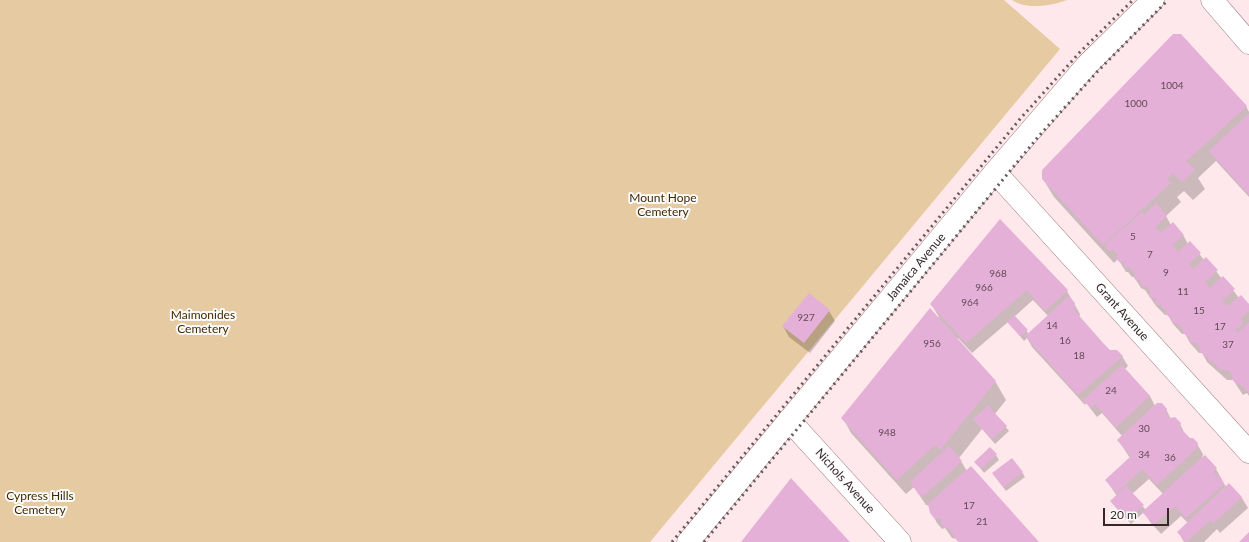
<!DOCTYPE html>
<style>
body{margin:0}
#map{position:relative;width:1249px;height:542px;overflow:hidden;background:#ffe8eb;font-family:Lato,sans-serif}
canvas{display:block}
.scale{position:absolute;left:1103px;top:508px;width:66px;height:18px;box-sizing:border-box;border:2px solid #36282a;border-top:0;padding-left:5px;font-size:12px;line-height:14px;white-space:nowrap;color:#36282a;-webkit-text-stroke:3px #fcfcfc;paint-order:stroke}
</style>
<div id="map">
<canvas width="1249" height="542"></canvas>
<div class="scale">20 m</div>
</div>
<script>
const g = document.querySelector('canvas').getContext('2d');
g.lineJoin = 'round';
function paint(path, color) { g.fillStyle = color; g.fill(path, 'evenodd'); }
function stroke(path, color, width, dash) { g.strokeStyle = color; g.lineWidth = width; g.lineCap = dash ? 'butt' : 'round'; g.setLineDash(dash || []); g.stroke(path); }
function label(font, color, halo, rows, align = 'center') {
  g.font = font + ' Lato,sans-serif'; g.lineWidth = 4; g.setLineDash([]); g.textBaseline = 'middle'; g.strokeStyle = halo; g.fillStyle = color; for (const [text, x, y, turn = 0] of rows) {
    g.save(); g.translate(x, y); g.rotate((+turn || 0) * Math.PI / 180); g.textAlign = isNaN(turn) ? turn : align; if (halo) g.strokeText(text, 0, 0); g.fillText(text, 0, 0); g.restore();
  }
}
paint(new Path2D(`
 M0 0H1004L1060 49 650 542H0Z
 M1012 0H1067C1052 6 1026 10 1012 0Z`), '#e6caa2');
paint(new Path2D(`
 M1246 106 1249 112V197L1216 161 1198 178 1205 189 1193 200 1184 191 1177 197 1181 202 1166 216 1171 225 1183 235 1188 244 1190 242 1204 260 1206 258 1222 279 1223 277 1239 298 1249 306V396L1247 393 1243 395 1233 380H1227L1207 362 1202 353H1199L1190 343 1185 334H1182L1173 324 1168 315H1165L1156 306 1145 290 1141 288 1134 277H1132L1128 272H1126L1118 259 1114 263 1054 197 1043 179Z
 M1000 220 1067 291 1080 314 1079 318 1109 351 1122 356 1128 366 1125 369 1150 396 1155 406 1166 409 1171 419 1180 424 1186 436 1197 444 1203 454 1202 459 1216 469 1226 487 1229 484 1242 498 1248 508 1220 533 1217 529 1204 542H1184L1178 532 1188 523 1181 516 1161 534 1150 522 1144 512 1131 524 1111 501 1117 496 1106 480 1130 458 1118 440 1122 436 1102 413 1097 417 1086 403 1085 405 1032 347 1027 338 1024 341 1008 322 972 353 958 338 957 339 995 381 1006 400 995 414 1009 431 995 444 982 429 959 458 967 471 1038 542H959L957 539 952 538 945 528 942 529 937 523 931 512 930 506 926 505 914 487 906 494 851 433 843 418 939 317 931 304ZM1033 300 1049 317 1029 334 1014 317ZM1149 479 1163 494 1146 510 1132 494Z
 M829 311 835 321 810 353 789 337 783 326Z
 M996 455 999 460 984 473 976 462Z
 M1022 472 1025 477 1006 491 993 474Z`), '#0003');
paint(new Path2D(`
 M1173 34H1181L1247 106 1186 161 1195 170 1182 182 1173 173 1167 179 1171 183 1103 245 1042 179V170Z
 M1249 114V195L1209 151Z
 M1156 203 1167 216 1155 227 1161 233 1173 222 1184 235 1172 245 1178 252 1190 241 1201 253 1189 264 1193 269 1206 257 1218 270 1205 282 1210 288 1223 276 1235 289 1222 301 1225 305H1229L1241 295 1249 304V311L1241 318 1243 324 1235 330 1237 333 1249 323V393L1240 384 1237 385 1232 379 1233 376 1228 370H1221L1212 361H1209L1207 356 1204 355 1200 352V348L1196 343H1192L1189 340 1190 337 1187 336 1183 333V329L1178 324H1175L1172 321 1173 318 1169 317 1166 314V310L1161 305H1158L1155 302 1157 298H1151L1149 296 1151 292 1146 286 1143 287 1140 283 1141 280H1136L1134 278 1135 274 1129 267 1126 268 1124 265V262H1119L1116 258 1118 255 1113 249 1109 251 1105 247 1107 243 1142 212 1144 215Z
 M1000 219 1068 290 1045 311 1027 290 966 343 930 304Z
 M809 293 830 310 804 343 782 326Z
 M1069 296 1075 303 1074 310 1105 345 1110 350H1117L1123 356 1078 395 1025 336Z
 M930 308 996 381 940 450 935 445 897 480 841 418Z
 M1014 315 1028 330 1020 336 1007 322Z
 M1122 365 1150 396 1116 427 1095 404 1091 408 1083 400Z
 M1157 403H1162L1167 409 1166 413 1170 418 1175 417 1181 423 1180 428 1190 438H1193L1198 443 1197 448 1157 485 1142 469 1117 493 1105 480 1131 456 1117 440Z
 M988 406 1007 426 992 439 973 419Z
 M949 446 962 461 923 496 919 495 910 482Z
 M990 447 997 454 981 469 974 462Z
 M1205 455 1217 468 1213 472 1217 476H1220L1224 484 1186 518 1175 506 1154 525 1142 512Z
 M1012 458 1023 472 1003 487 992 473Z
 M971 466 997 495 1039 542H962L957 541 950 529 945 528 941 524V518L935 519 930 513 928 504Z
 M791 478 850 542H741Z
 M1229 483 1242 497 1214 523 1211 520 1186 542 1177 532Z
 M1126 486 1144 505 1127 520 1110 501Z
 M1249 532V542H1239Z`), '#e5b0d8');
const minor = new Path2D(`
 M1212 0 1249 43
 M995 172 1249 452
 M789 420 900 542`);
const major = new Path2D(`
 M688 542 995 172 1087 65 1153 0`);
stroke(minor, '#98777c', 23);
stroke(major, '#98777c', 23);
stroke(minor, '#fff', 22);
stroke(major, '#fff', 22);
stroke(new Path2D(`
 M672 542 1020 119 1080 52 1133 0
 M704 542 1038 137 1097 72 1168 0`), '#68585a', 3, [2, 4]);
label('10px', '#624a56', null, [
 ["1004",1172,86],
 ["1000",1136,104],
 ["5",1133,237],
 ["7",1150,255],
 ["9",1166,273],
 ["968",998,274],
 ["966",984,288],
 ["11",1183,292],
 ["964",970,303],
 ["15",1199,311],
 ["927",806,318],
 ["14",1052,326],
 ["17",1220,327],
 ["16",1065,341],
 ["956",932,344],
 ["37",1228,345],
 ["18",1079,356],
 ["24",1111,391],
 ["30",1144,429],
 ["948",887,433],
 ["34",1144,455],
 ["36",1170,458],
 ["17",969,506],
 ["21",982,522]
]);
label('12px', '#422a00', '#fcfcfc', [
 ["Mount Hope",663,198],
 ["Cemetery",663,212],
 ["Maimonides",203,315],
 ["Cemetery",203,329],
 ["Cypress Hills",40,496],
 ["Cemetery",40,510]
]);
label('12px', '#36282a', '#fcfcfc', [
 ["Jamaica Avenue",916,267,-50],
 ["Grant Avenue",1122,312,48],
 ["Nichols Avenue",845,481,48]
]);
</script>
